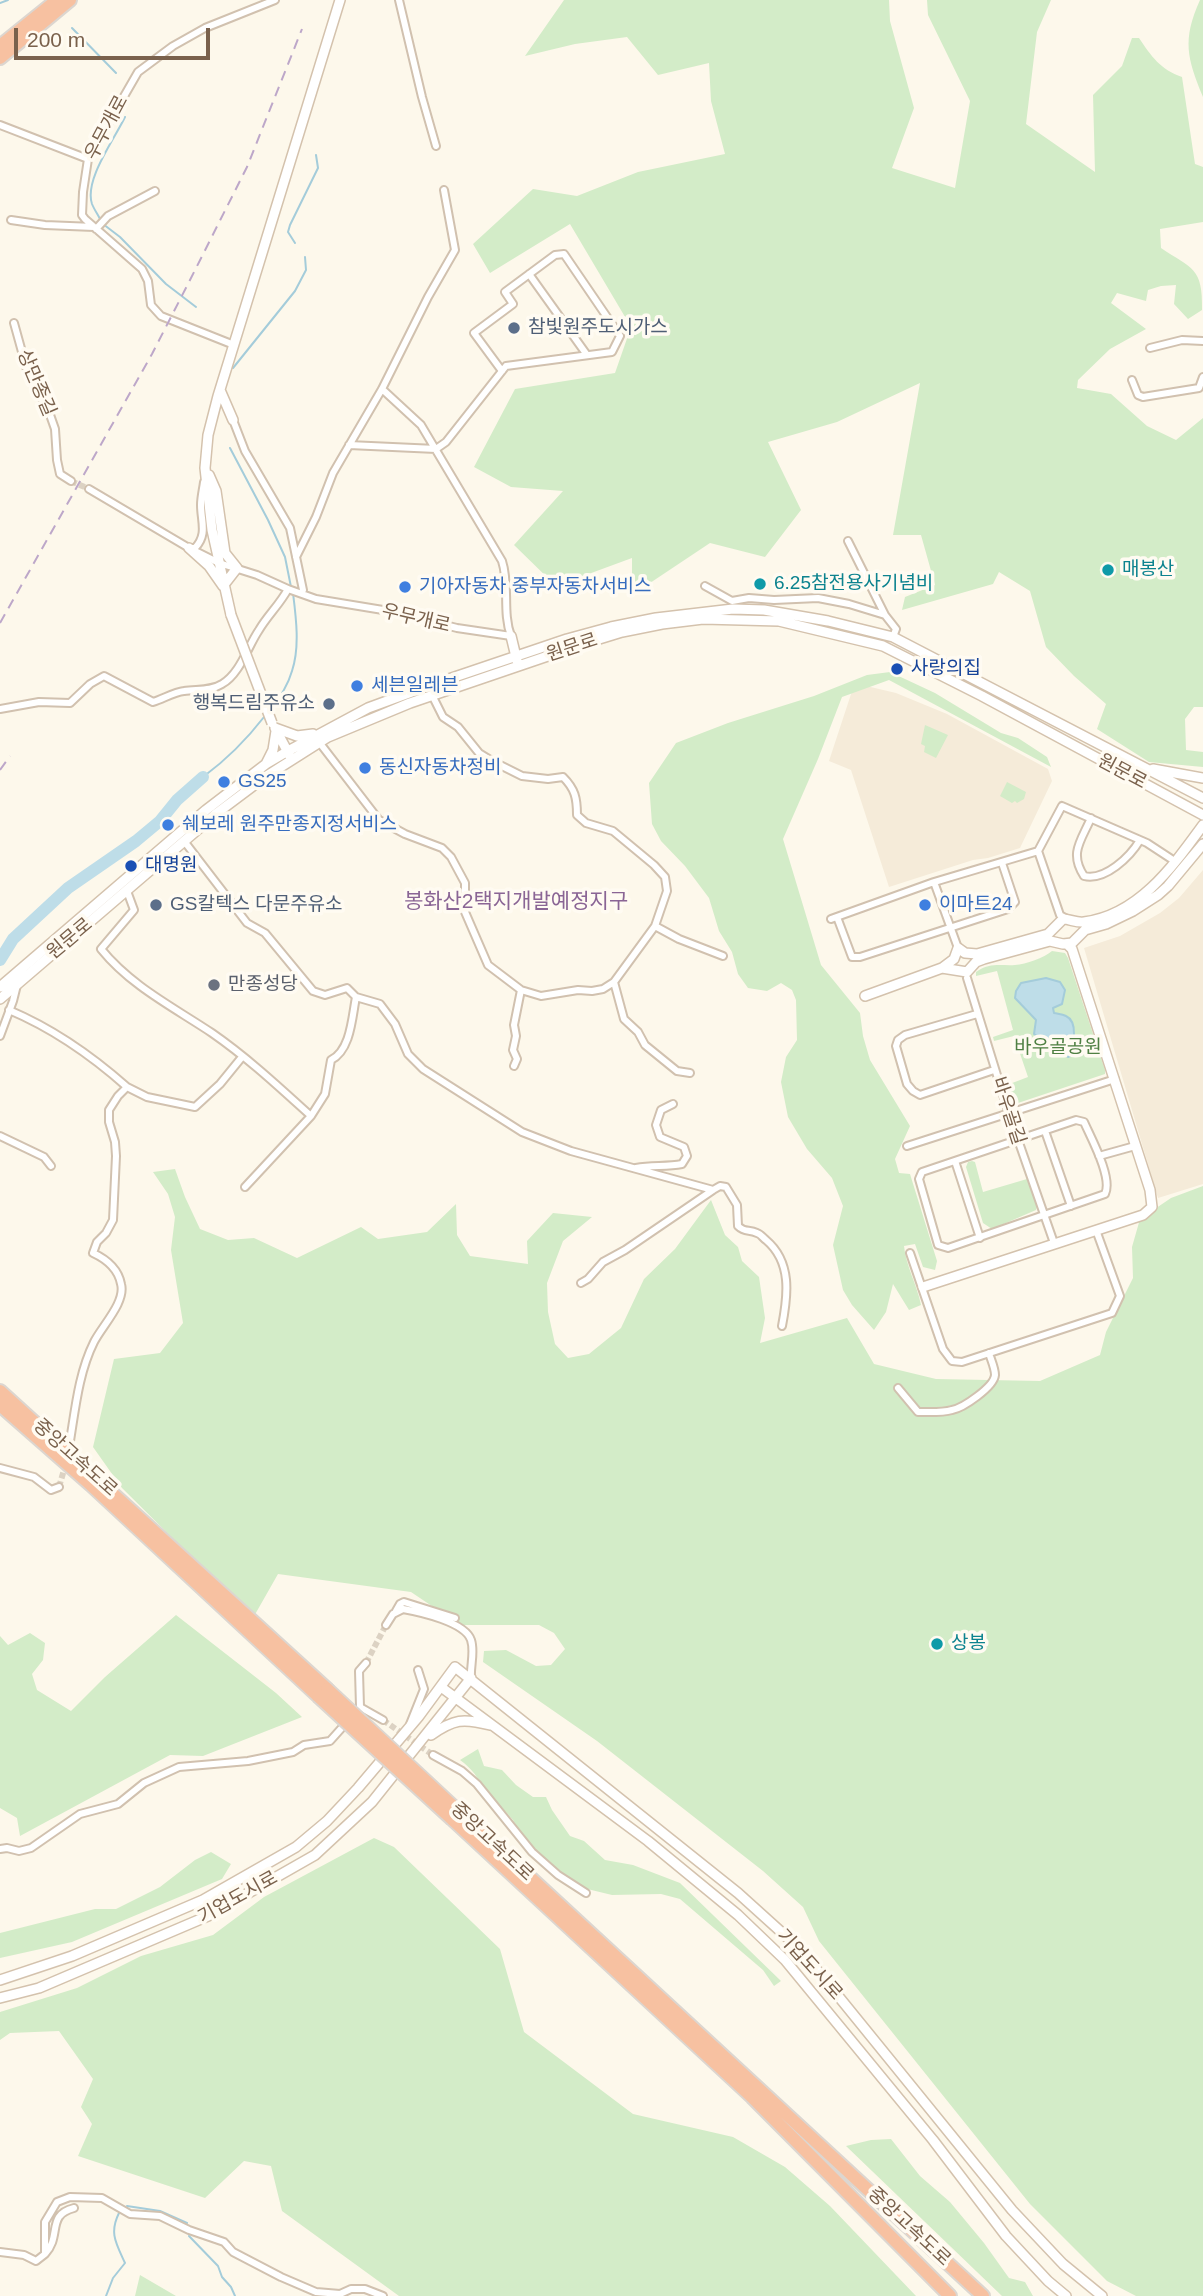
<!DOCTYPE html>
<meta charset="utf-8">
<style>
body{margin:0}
#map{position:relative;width:1203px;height:2296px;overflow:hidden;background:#fdf8eb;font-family:Helvetica,sans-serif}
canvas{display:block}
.scale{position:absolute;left:14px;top:28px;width:196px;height:32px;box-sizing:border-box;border:4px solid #7a614c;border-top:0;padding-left:9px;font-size:21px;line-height:24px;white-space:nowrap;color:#7a614c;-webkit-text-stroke:5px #fffbf2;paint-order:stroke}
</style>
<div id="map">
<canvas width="1203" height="2296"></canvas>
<div class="scale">200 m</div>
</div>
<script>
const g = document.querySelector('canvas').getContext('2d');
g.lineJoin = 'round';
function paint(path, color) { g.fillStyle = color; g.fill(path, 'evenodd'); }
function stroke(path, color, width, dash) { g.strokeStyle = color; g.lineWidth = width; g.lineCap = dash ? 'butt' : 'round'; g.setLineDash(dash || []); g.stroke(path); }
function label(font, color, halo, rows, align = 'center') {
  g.font = font + ' Helvetica,"Noto Sans KR",sans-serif'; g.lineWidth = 7; g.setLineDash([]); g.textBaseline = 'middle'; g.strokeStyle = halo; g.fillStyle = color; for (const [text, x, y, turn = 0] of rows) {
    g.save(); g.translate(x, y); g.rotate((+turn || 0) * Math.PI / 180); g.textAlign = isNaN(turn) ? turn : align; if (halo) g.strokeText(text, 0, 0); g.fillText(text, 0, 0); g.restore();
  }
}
paint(new Path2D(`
 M862 685 896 693 947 714 1048 769 1052 781 1020 848 988 858 973 860 889 887 851 770 829 761 853 688Z
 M1203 870V1184L1158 1198 1084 948 1120 936 1160 913 1179 898Z`), '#f5ebd9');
paint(new Path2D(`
 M564 0H889L890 21 914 108 892 168 955 188 970 101 928 15 927 0H1051L1037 32 1026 124 1095 172 1093 95 1122 66 1132 38H1139C1151 56 1161 70 1182 77L1195 164 1203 167V222L1160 229 1161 248C1192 269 1203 267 1202 310L1188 319 1174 304 1176 285 1161 286 1148 290 1146 301 1117 293 1111 303 1146 329 1110 349 1078 380 1077 388 1111 394 1147 426 1176 440 1203 418V707H1194L1185 719 1186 750 1203 752V767L1149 762 1097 729 1106 704 1074 676 1046 647 1030 591 999 572 993 584 902 610 905 597 935 585 921 535H893L920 383 837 422 768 442 801 510 765 557 710 543 632 595V558L556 586 514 545 563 491 511 487 474 467 515 389 615 373 631 327 570 224 490 273 473 244 533 189 577 196 638 172 725 154 711 101 709 63 658 75 627 37 575 44 525 56Z
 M1200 0H1203V97C1187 58 1182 40 1200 0Z
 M890 672 935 693 1001 733 1018 738 1047 757 1051 767 889 680 842 697 818 759 783 839 821 965 860 1013 863 1036 870 1060 910 1126 895 1159 899 1173 910 1174 937 1261 935 1270 923 1267 915 1244 904 1246C906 1266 917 1285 921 1305L909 1310 893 1284 886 1312 874 1330 852 1305 843 1290 833 1245 843 1206 832 1178 807 1149 788 1117 781 1082 786 1057 797 1040 796 1000 792 990 781 983 767 991 748 988 738 974 732 952 719 931 709 898 685 866 661 841 652 824 649 783 676 743 728 723 814 696 867 675Z
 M925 725 948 735 936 758 924 752 925 746 921 744Z
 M1007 782 1026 792 1024 799 1017 803 1015 801 1012 803 1000 796Z
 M1052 951 1065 953 1068 958 1105 1070V1074L1015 1104 1011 1102 1007 1085 1028 1077 1014 1036 994 1041 993 1037 1013 1030 997 971 976 976V972C990 962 1001 966 1015 965 1026 964 1044 958 1052 951Z
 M972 1161 975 1162 983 1192 1027 1179 1037 1207 1036 1210 992 1229 983 1223 966 1167 968 1162Z
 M175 1169 185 1197 200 1229 228 1240 254 1238 297 1258 361 1227 378 1239 427 1232 456 1204 457 1235 470 1256 528 1264 527 1241 553 1213 592 1217 563 1241 547 1283 548 1312 555 1344 568 1358 589 1354 621 1328 644 1279 675 1249 711 1200 725 1235 738 1247 742 1261 759 1277 765 1318 760 1343 847 1318 874 1364 936 1379 1040 1381 1100 1355 1106 1332 1133 1278 1132 1247 1140 1219 1171 1198 1203 1186V2296H1136L1107 2281 1030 2204 819 1941 803 1907 763 1871 597 1741 483 1662 484 1651 506 1650 536 1666 551 1665 565 1649 554 1633 539 1625H460L411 1592 278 1574 253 1618 122 1488 93 1447 114 1359 160 1353 183 1323 171 1250 175 1217 168 1194 153 1172Z
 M176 1615 276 1693 302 1717 203 1756 170 1755 20 1836 17 1818 0 1808V1636L8 1645 30 1633 45 1643 43 1660 32 1674 37 1690 71 1711 105 1677Z
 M478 1749 484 1766 502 1770 516 1785 533 1797H546L552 1810 570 1836 584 1841 605 1860 633 1865 680 1883 781 1981 774 1986 763 1970 680 1899 661 1894 612 1895 575 1886 526 1843 513 1820 496 1801 483 1792C479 1777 472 1769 460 1760Z
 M374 1838 394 1847 500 1949 524 2032 633 2114 733 2137 785 2167 830 2206 916 2296H399L282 2211 271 2166 244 2161 205 2198 78 2156 92 2124 81 2107 93 2079 59 2031 10 2033 0 2040V2012L77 1988 141 1956 213 1935 264 1897Z
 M211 1852 231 1864 222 1879 72 1942 0 1958V1933L95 1909H116L160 1887 195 1860Z
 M891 2139 920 2176 950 2202 984 2243 1009 2278 1025 2282 1033 2296H1002L846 2146 871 2140Z
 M140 2275 176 2296H135Z`), '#d3ecc8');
const water = new Path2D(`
 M1046 978 1060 982 1065 990 1062 1004 1053 1008 1054 1013C1058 1014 1062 1014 1066 1016 1079 1022 1073 1045 1070 1056L1068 1057 1034 1034 1036 1020 1015 998 1016 991 1021 983Z`);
paint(water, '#bedde8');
stroke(water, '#a4ccda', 2);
stroke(new Path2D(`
 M0 3 8 0
 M72 28 116 73
 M100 219C98 215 94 209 92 204 84 180 114 140 125 117
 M103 224 120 237 166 284 196 307
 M295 243 288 232 290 225 318 168 316 155
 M233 368 295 291 306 270 305 257
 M230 448 268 520 285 557 291 587
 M270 710C279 699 288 685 292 671 300 647 296 617 293 593
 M203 777C226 760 247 739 264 717
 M127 2206 160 2211 187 2223
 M189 2236 218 2266 222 2277 231 2287 235 2296
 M106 2296 113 2278 125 2263C116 2243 109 2233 119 2213`), '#a4ccda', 2);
stroke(new Path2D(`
 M0 960 13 939 68 888 136 841 160 821 177 800 203 777`), '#bedde8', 12);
stroke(new Path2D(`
 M71 481 89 489
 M59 1487 66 1463
 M366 1663 386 1625
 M383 1720 433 1755`), '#dcd2c3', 6, [6, 3]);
const street = new Path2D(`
 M399 0 422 97 436 146
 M0 125 88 159
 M11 220 45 225 94 227
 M96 229 108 216 155 191
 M529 274 587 355
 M14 323 27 370 49 412 55 429 57 460 60 474 71 481
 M234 345 161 316 151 305 148 281 142 269 85 219 82 215 83 192 88 159 138 72 173 46 205 28 275 0
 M1150 348 1182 340 1203 341
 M1132 380 1138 395 1143 397 1199 388 1203 377
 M233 420 245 451 290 528 303 590
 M349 445 436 449 446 442 502 371 506 366 612 352 620 336 564 254 555 255 505 292 513 304 474 333 502 371
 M89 489 189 548 219 563 257 575 288 589 316 599 389 611 457 628 511 636C502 612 510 585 502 561L421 425 382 389
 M848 541 885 615
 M191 548H195C208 534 201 522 201 505 201 497 203 490 204 482
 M296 557 316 517 333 473 382 389 428 297 455 250 444 190
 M705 586 732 601 749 598 774 600 818 598 849 604 885 615 896 629 893 637
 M0 709 39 702 70 703 90 684 104 676 153 702C163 699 174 692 184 691 197 689 211 691 222 684 240 674 248 646 259 630 268 615 280 604 288 589
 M319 742 379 820 405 834 442 848 451 857 465 883V912L488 965 521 990 541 996 578 990 592 991 603 989 614 982 655 926 667 891 665 877 654 865 613 831 586 823 577 815C577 798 575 789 563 777L548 779 522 776 492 761 479 753 458 727 443 717 432 695
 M1091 818C1081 841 1069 853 1084 876 1105 881 1130 857 1140 840
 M184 841 247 923 265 933 313 991 325 995 347 988 356 997 380 1004 395 1024 408 1054 423 1069 522 1132 571 1151 713 1190
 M1038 851 1060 915 1067 919
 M934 882 958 948
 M127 891 134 910 101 949C131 986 173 1007 212 1033 248 1058 279 1087 311 1116
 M837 917 852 957H860L1008 909 1015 902 1002 863
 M831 919 934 882 1038 851 1062 806 1147 843 1176 862
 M655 926 679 939 723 956
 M967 978 1009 1114 1054 1243
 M614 982 624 1019 638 1032 645 1045 677 1071 690 1073
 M9 1010C54 1029 91 1055 127 1087
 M977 1014 905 1035 898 1040 896 1046 907 1084 913 1091 920 1095 994 1070
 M0 1036 13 1001 17 985
 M514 1066 517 1059 513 1050 516 1036 514 1025 521 990
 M1076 1120 1084 1122C1091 1138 1113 1178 1105 1194L948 1248 938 1245 919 1179 922 1172Z
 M1045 1131 1071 1206
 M0 1136 44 1157 51 1166
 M907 1146 1115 1079
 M1099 1156 1135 1146
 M955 1161 980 1238
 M636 1168C652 1165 666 1167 682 1164L687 1156 684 1147 660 1137 656 1125 661 1110 673 1104
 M245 1187 311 1116 325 1094 331 1060C351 1050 352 1017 356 997
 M910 1253 943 1349 952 1361 962 1362 1112 1313 1120 1296 1096 1230
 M581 1283 588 1279 603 1262 625 1250 713 1190 720 1186 726 1187 737 1205 738 1226C745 1233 749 1229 757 1233 761 1234 763 1238 766 1240 792 1262 788 1295 782 1326
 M898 1388 918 1412C930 1412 941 1413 952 1410 963 1408 994 1387 995 1375 995 1368 991 1360 989 1353
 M69 1447C75 1412 78 1374 94 1342 102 1326 126 1302 121 1284 118 1268 106 1259 93 1253L97 1242 106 1233 113 1220 116 1156 115 1142 109 1122V1110L118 1096 127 1087 147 1097 195 1107 220 1084 242 1057
 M0 1468 34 1477 51 1490 59 1487
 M396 1611 400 1604 404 1602 455 1618
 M386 1625 393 1614 403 1609C420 1612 465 1622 471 1640 475 1652 470 1666 471 1678
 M360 1707 359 1671 366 1663
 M355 1714 360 1707 383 1720
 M410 1724 424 1689 418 1670
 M433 1755 462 1771 477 1784 532 1852 558 1875 586 1893
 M0 1849 7 1848 19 1851 31 1848 80 1814 118 1804 144 1783 179 1767 248 1761 293 1752 304 1745 330 1741 347 1722
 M0 2252 24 2255 36 2261 45 2254V2222L57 2202 70 2197 102 2198 130 2214 160 2216 189 2230 224 2242 233 2252 281 2277 316 2292 340 2294 351 2289H365L383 2296
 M45 2254C62 2236 46 2215 74 2208`);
const secondary = new Path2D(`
 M220 390 233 420
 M189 548 209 566 223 586 237 568 225 553 216 491 209 475
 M231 615 212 530 205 468 208 435 218 396 340 0
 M511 636 517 661
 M275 728 297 736 313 734
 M275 728 290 756
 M266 764 273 750 276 731
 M1153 769 1203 778
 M942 968 967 972 976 962 984 959 1050 941 1063 944 1072 943 1085 930 1106 924 1133 911 1158 895 1168 886 1203 844
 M0 987 206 810 266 764 288 751 368 708 428 686 567 639 611 627 656 618 733 609 764 610 828 621 893 637 1203 798
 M865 996 942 968 954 959 958 948 965 953 977 954 1048 934 1063 919C1070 919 1076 923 1084 922 1139 915 1173 866 1203 825
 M0 999 217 813 265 777 328 737 410 703 583 644 622 632 662 624 703 619 779 621 883 646 982 696 1203 815
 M923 1287 1143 1215 1152 1207 1150 1190 1072 949 1067 944
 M441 1687 648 1841 738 1915 785 1960 933 2140 1006 2236 1048 2281 1066 2296
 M431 1735C454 1719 463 1718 490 1725
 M0 1980 72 1956 203 1900 296 1847 327 1821 358 1788 419 1716 455 1667 738 1893 800 1949 1012 2210 1063 2264 1102 2296
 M0 1998 39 1988 208 1916 315 1855 372 1802 471 1678`);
const highway = new Path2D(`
 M0 46 57 0
 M0 58 70 0
 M0 1391 327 1689
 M0 1405 91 1485 318 1696
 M457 1810 983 2296
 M452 1819 752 2097 950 2296`);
stroke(street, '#d1c1af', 10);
stroke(secondary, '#d4c2ad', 12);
stroke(highway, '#dcd6d0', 16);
stroke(street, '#fff', 6);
stroke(secondary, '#fff', 9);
stroke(highway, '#f7c1a1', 12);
stroke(new Path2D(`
 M0 623 152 354 189 282 247 167 302 29
 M0 770 10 756`), '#bda7c9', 2, [10, 7]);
const secondaryBridge = new Path2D(`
 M231 615 272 723`);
const highwayBridge = new Path2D(`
 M327 1689 457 1810
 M318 1696 452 1819`);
stroke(secondaryBridge, '#d4c2ad', 12, []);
stroke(highwayBridge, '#dcd6d0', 16, []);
stroke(secondaryBridge, '#fff', 9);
stroke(highwayBridge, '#f7c1a1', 12);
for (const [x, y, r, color] of [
 [514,328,7,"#5c6f8a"],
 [1108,570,7,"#0f9aa8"],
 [760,584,7,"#0f9aa8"],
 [405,587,7,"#3f7fe0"],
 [897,669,7,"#1a4fb4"],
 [357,686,7,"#3f7fe0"],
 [329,704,7,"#5c6f8a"],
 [365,768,7,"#3f7fe0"],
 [224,782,7,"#3f7fe0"],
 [168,825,7,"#3f7fe0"],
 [131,866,7,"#1a4fb4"],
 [156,905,7,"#5c6f8a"],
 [925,905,7,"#3f7fe0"],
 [214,985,7,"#6b7280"],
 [937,1644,7,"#0f9aa8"]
]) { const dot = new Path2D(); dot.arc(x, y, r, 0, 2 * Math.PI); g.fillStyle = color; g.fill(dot); stroke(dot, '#fffbf2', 2.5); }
label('19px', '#7a614c', '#fffbf2', [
 ["우무개로",107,128,-62],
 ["상만종길",36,383,67],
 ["우무개로",416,619,13],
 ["원문로",572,648,-18],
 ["원문로",1122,772,28],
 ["원문로",70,939,-40],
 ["바우골길",1008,1111,72],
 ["중앙고속도로",75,1458,42],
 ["중앙고속도로",492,1842,43],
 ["기업도시로",238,1898,-29],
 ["기업도시로",809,1965,48],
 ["중앙고속도로",909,2227,43]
]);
label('19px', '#4e5e75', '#fffbf2', [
 ["참빛원주도시가스",528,328],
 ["행복드림주유소",315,704,"right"],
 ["GS칼텍스 다문주유소",170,905]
], 'left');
label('19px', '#0d838f', '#fffbf2', [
 ["매봉산",1122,570],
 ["6.25참전용사기념비",774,584],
 ["상봉",951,1644]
], 'left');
label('19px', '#366cbe', '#fffbf2', [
 ["기아자동차 중부자동차서비스",419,587],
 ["세븐일레븐",371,686],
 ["동신자동차정비",379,768],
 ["GS25",238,782],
 ["쉐보레 원주만종지정서비스",182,825],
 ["이마트24",939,905]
], 'left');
label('19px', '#164399', '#fffbf2', [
 ["사랑의집",911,669],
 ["대명원",145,866]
], 'left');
label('19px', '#5b616d', '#fffbf2', [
 ["만종성당",228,985]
], 'left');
label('19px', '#4f8043', '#fffbf2', [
 ["바우골공원",1058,1048]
]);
label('21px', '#8a6595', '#fffbf2', [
 ["봉화산2택지개발예정지구",516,902]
]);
</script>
